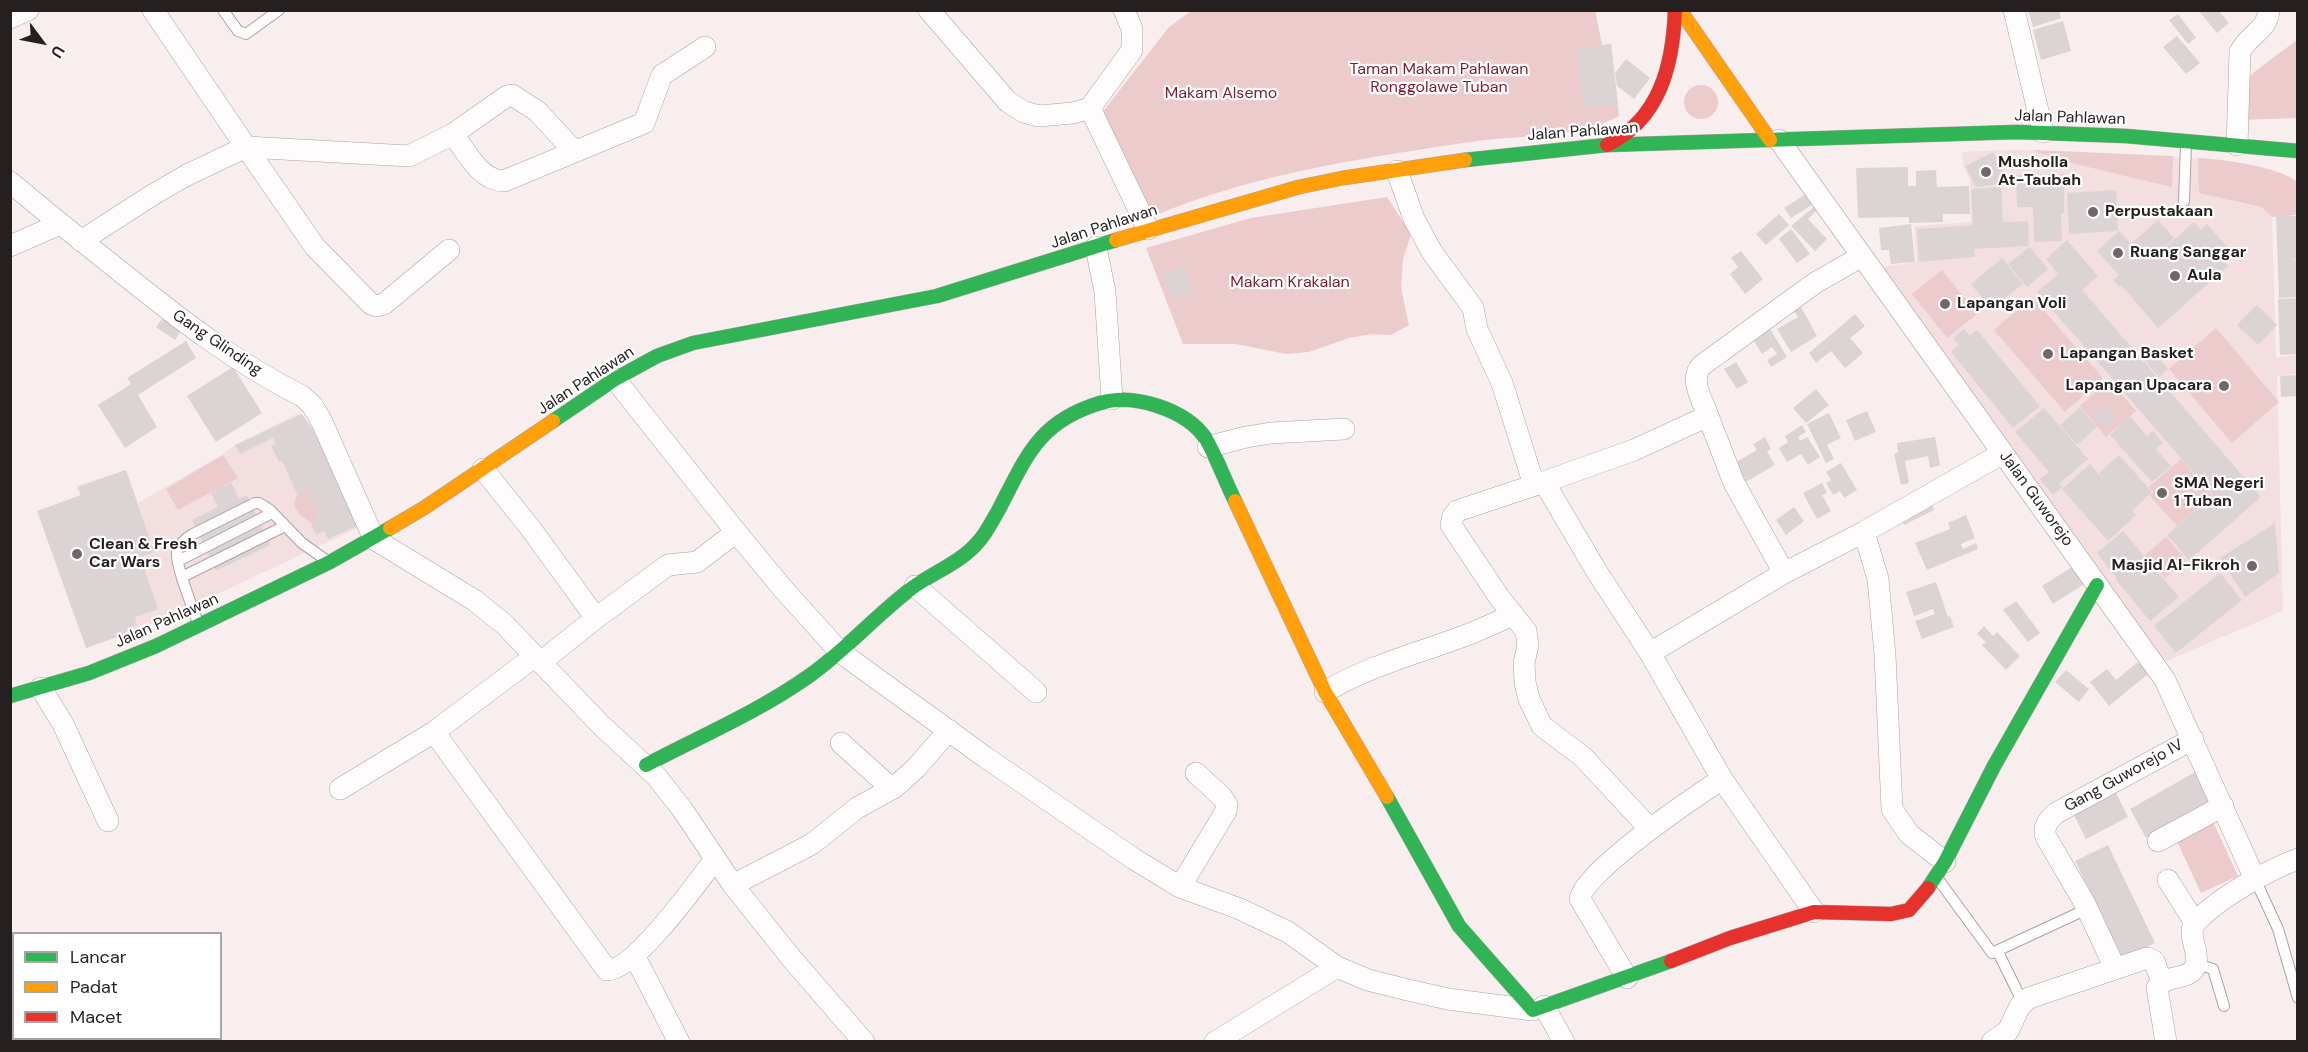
<!DOCTYPE html>
<style>
body{margin:0}
#map{position:relative;width:2308px;height:1052px;overflow:hidden;background:#f8eeee;font-family:"DM Sans",sans-serif}
canvas{display:block}
.frame{position:absolute;inset:0;border:12px solid #261f20;pointer-events:none}
.legend{position:absolute;left:12px;top:932px;width:210px;height:108px;box-sizing:border-box;background:#fff;border:2px solid #a8a5a6;margin:0;padding:8px 10px;list-style:none;font-size:18px;color:#261f20}
.legend li{display:flex;align-items:center;gap:12px;height:30px}
.legend b{width:30px;border:2px solid #a8a5a6}
.north{position:absolute;left:12px;top:12px;width:60px;height:60px;-webkit-text-stroke:4px #fff;paint-order:stroke;rotate:122deg;font-size:16px;font-weight:700;line-height:24px;text-align:center;color:#261f20}
.north::after{content:'';display:block;margin:auto;width:21px;height:27px;background:#261f20;clip-path:polygon(50% 0,100% 100%,50% 72%,0 100%)}
</style>
<div id="map">
<canvas width="2308" height="1052"></canvas>
<div class="frame"></div>
<ul class="legend">
<li><b style="height:8px;background:#30b455"></b>Lancar</li>
<li><b style="height:8px;background:#ff9f0a"></b>Padat</li>
<li><b style="height:8px;background:#e5322d"></b>Macet</li>
</ul>
<div class="north">U</div>
</div>
<script>
const g = document.querySelector('canvas').getContext('2d');
g.lineJoin = 'round';
function paint(path, color) { g.fillStyle = color; g.fill(path, 'evenodd'); }
function stroke(path, color, width, dash) { g.strokeStyle = color; g.lineWidth = width; g.lineCap = dash ? 'butt' : 'round'; g.setLineDash(dash || []); g.stroke(path); }
function label(font, color, halo, rows, align = 'center') {
  g.font = font + ' "DM Sans",sans-serif'; g.lineWidth = 4.5; g.setLineDash([]); g.textBaseline = 'middle'; g.strokeStyle = halo; g.fillStyle = color; for (const [text, x, y, turn = 0] of rows) {
    g.save(); g.translate(x, y); g.rotate((+turn || 0) * Math.PI / 180); g.textAlign = isNaN(turn) ? turn : align; if (halo) g.strokeText(text, 0, 0); g.fillText(text, 0, 0); g.restore();
  }
}
paint(new Path2D(`
 M2010 150 2062 151 2209 159 2271 170 2289 176 2297 182V215L2272 217 2276 357 2298 355 2297 374 2277 376 2283 611 2164 662 1882 267 1917 262 1914 226 1971 222 1970 179 1963 165 1962 152Z
 M299 413 317 433 361 526 182 611 129 633 77 486 126 470 138 503 223 454 235 445Z`), '#f3dfe0');
paint(new Path2D(`
 M1595 10 1602 45 1611 44 1619 116C1579 138 1522 135 1477 141 1369 157 1255 173 1154 216L1101 114 1169 27 1191 11Z
 M2297 40V118L2239 120 2246 82 2253 73Z
 M1684 102a17 17 0 1 1 34 0a17 17 0 1 1-34 0Z
 M2032 150 2173 156 2172 187 2063 161Z
 M2198 158C2222 159 2280 167 2297 182V215L2272 217 2262 207 2199 193Z
 M1387 197 1411 234 1403 260 1401 288 1409 325 1391 335 1372 334 1349 338 1309 352 1286 354 1236 344H1183L1146 248 1251 218Z
 M1942 270 1977 314 1947 338 1912 294Z
 M2032 297 2103 378 2065 412 1994 330Z
 M2216 328 2279 402 2232 443 2169 369Z
 M2109 380 2136 411 2106 437 2080 406Z
 M223 455 238 478 178 510 166 489Z
 M2181 459 2212 495 2177 526 2150 496 2153 492 2149 487Z
 M306 490 319 519 311 523 299 514 294 505 297 494Z
 M2166 537 2186 560 2165 578 2145 555Z
 M2211 817 2238 876 2201 893 2174 835Z`), '#eccbcd');
paint(new Path2D(`
 M2028 10H2059L2061 18 2033 27Z
 M2198 10H2218L2229 23 2217 33Z
 M2178 14 2196 38 2188 44 2169 20Z
 M2063 21 2071 51 2041 60 2033 30Z
 M2177 36 2200 63 2186 74 2163 47Z
 M1611 44 1618 104 1584 108 1577 49Z
 M1626 59 1650 78 1634 99 1617 86 1615 73Z
 M1993 152 2007 178 1993 185 1976 187 1965 166Z
 M1908 167V186H1916V171L1936 170 1937 187 1969 186 1970 214H1943V222L1909 223V217L1858 218 1856 168Z
 M2064 174V213H2061L2062 241 2034 242 2033 207H2017L2016 175Z
 M2001 187 2003 222 2028 221 2029 246 1974 249 1975 257 1919 262 1917 229 1973 225 1971 189Z
 M2116 190 2118 231 2069 234 2067 193Z
 M1809 192 1815 203 1791 218 1784 208Z
 M1815 206 1818 209 1808 219 1827 239 1815 251 1791 226Z
 M1779 214 1789 225 1766 245 1756 234Z
 M2276 216H2298V259H2290L2298 260V297L2279 298Z
 M2158 220 2174 238 2154 257 2194 222 2201 230 2207 224 2229 249 2220 257 2228 266 2158 328 2121 285 2119 287 2113 280 2119 275 2097 251 2119 231 2131 244Z
 M1911 224 1915 262 1891 264 1889 250H1881L1879 228Z
 M1791 229 1810 254 1797 263 1779 239Z
 M2067 240 2098 276 2082 290 2261 497 2189 560 2167 535 2213 495 2037 292 2058 274 2046 259Z
 M2030 247 2048 269 2027 287 2008 264Z
 M1741 251 1763 279 1745 294 1730 274 1738 267 1731 258Z
 M2002 258 2023 284 1991 309 1971 284Z
 M1183 266 1193 291 1173 299 1163 275Z
 M2298 298V354L2280 355 2278 299Z
 M1797 300 1817 336 1791 352 1777 329 1798 317 1790 304Z
 M2257 305 2277 325 2258 345 2237 325Z
 M1855 314 1865 326 1850 338 1863 353 1845 368 1831 351 1816 363 1809 353Z
 M164 316 182 329 175 340 156 327Z
 M1766 322 1787 357 1771 367 1767 360 1777 354 1772 347 1762 354 1749 333Z
 M1964 329 1970 336 1977 330 2040 406 2013 428 1951 352 1959 345 1953 338Z
 M186 341 196 358 138 395 157 427 125 448 98 405 131 384 127 378Z
 M2150 348 2168 369 2159 377 2141 356Z
 M1736 362 1748 382 1737 389 1724 369Z
 M233 367 262 413 216 442 187 396Z
 M2298 375V396L2281 397 2280 376Z
 M1816 389 1829 405 1806 423 1793 408Z
 M2107 405 2118 417 2105 428 2094 416Z
 M2080 407 2097 427 2077 445 2060 425Z
 M2044 408 2088 459 2059 484 2062 487 2053 495 2040 479 2049 472 2015 432Z
 M1867 411 1876 432 1855 441 1846 420Z
 M1829 413 1841 438 1827 445 1834 459 1826 463 1807 424Z
 M302 414 321 442 359 525 328 539 324 531 316 535 311 523 319 519 306 490 297 494 282 461 279 462 271 446 276 444 273 438 240 454 235 445Z
 M2130 416 2147 436 2153 431 2163 443 2156 449 2171 466 2152 482 2110 435Z
 M1802 425 1806 432 1798 437 1800 441 1807 437 1820 457 1808 465 1801 454 1787 462 1779 448 1788 442 1785 436Z
 M1765 437 1771 449 1767 451 1775 465 1746 482 1736 462 1757 450 1753 444Z
 M1935 437 1940 465 1930 468 1928 456 1905 461 1909 483 1901 485 1894 454 1898 452 1897 443Z
 M2119 455 2152 492 2132 511 2136 515 2108 541 2062 489 2090 464 2104 480 2099 473Z
 M1841 463 1857 490 1844 498 1840 491 1833 495 1826 483 1831 480 1826 472Z
 M126 470 154 552 140 557 158 609 135 617 137 625 128 628 129 633 86 648 37 511 81 495 78 487Z
 M231 482 239 499 247 495 270 545 216 571 192 520 218 507 211 493Z
 M1822 483 1827 493 1822 495 1831 511 1817 519 1803 493Z
 M1929 498 1934 510 1904 525 1898 513Z
 M1794 507 1804 521 1786 535 1776 520Z
 M1966 515 1975 538 1961 544 1963 549 1976 543 1978 549 1927 570 1915 543 1950 529 1948 523Z
 M2275 523 2279 573 2245 597 2220 558Z
 M2123 531 2179 597 2150 621 2116 580 2117 579 2097 553Z
 M2072 567 2083 585 2053 604 2042 586Z
 M2220 573 2242 600 2176 653 2154 626Z
 M1936 582 1948 617 1950 616 1954 627 1922 639 1915 621 1935 614 1933 609 1914 616 1906 592Z
 M2016 601 2040 633 2028 642 2003 610Z
 M1984 626 1993 636 1997 632 2020 656 2006 670 1982 645 1986 642 1977 634Z
 M2138 662 2148 674 2109 706 2090 682 2107 669 2116 680Z
 M2066 670 2089 689 2079 702 2055 682Z
 M2197 771 2213 799 2146 838 2130 809Z
 M2114 789 2128 817 2086 839 2072 811Z
 M2108 845 2155 943 2123 959 2075 861Z`), '#dcd4d4');
const lane = new Path2D(`
 M223 10 238 31 246 34 279 10
 M2184 201 2186 144
 M178 561 272 513
 M182 577 285 526
 M198 623C193 608 175 565 177 552 179 544 186 538 193 534L255 503H259L270 510 302 543 326 560
 M1938 879 1992 953 2087 909
 M2255 879 2278 929 2298 998
 M1998 952 2023 1003
 M2196 964 2213 969 2224 1006`);
const street = new Path2D(`
 M153 10 246 147 409 156 453 134C466 151 480 181 504 181L644 123 662 75 705 47
 M929 10 1008 102 1024 112 1039 116 1073 113 1090 108 1132 50V29L1124 10
 M2014 10 2043 132
 M10 18 28 10
 M1090 108 1148 229
 M453 134 507 96 512 95 537 111 574 151
 M1779 140 2165 680 2255 879
 M2237 145 2240 52C2248 35 2268 30 2269 10
 M1397 171 1414 219 1432 252 1473 308 1477 329 1502 383 1534 485
 M10 182C47 213 83 242 121 272 178 318 236 363 302 396L312 405 321 420 374 539 474 600 504 624 601 725 656 776 682 809 733 885 792 959 864 1042
 M81 241 154 194 187 175 246 147 315 247 371 304 377 306 384 304 449 250
 M10 246 60 224
 M1096 247 1105 292 1112 399
 M615 379 736 532 784 590 840 652 985 757 1134 859 1180 887 1240 909 1288 932 1337 967 1368 980 1408 990 1448 999 1533 1010
 M1708 416 1734 483 1784 573
 M1208 447 1246 437 1271 433 1344 429
 M483 469 531 529 596 618 668 565 697 562 736 532
 M1544 482 1457 511 1453 516 1451 525 1499 597 1526 631 1528 645 1524 663 1525 682 1529 699 1542 726 1583 757 1650 829
 M1864 532 1878 579 1885 655 1892 809 1909 834 1945 862
 M915 586 1036 692
 M1650 653 1784 573 1864 532 2003 453
 M541 662 596 618
 M41 688 63 724 108 821
 M1325 692C1385 656 1452 647 1513 614
 M434 732 607 970C634 971 697 883 715 859
 M841 743 891 788
 M340 789 434 732 535 656
 M2158 841 2223 806
 M2168 880 2195 923
 M733 885 812 844 857 808 895 787 916 768 949 730
 M1180 887 1226 811 1227 805 1222 797 1196 773
 M1814 912 1722 779 1650 653 1597 572 1544 482 1634 450 1708 416C1703 401 1689 380 1701 366L1815 283 1862 256
 M635 957 679 1042
 M2115 968 2084 902 2046 837C2042 827 2049 819 2056 813L2193 739
 M1627 978 1580 899C1583 872 1696 796 1722 779
 M1544 1006 1564 1042
 M1215 1042 1337 967
 M1992 1042 2008 1031 2020 1006 2029 998 2147 958 2154 961 2162 982
 M2166 1042 2157 988C2165 973 2192 982 2196 964 2199 951 2189 938 2193 926 2212 901 2268 870 2298 859`);
const fast = new Path2D(`
 M1465 160 1607 145 2017 132 2126 136 2298 151
 M553 421 615 379 657 356 693 343 937 296 1116 240
 M10 696 89 673 156 646 330 562 390 528
 M646 765C701 736 758 712 809 676 846 650 876 615 912 588 934 572 962 562 979 541 987 532 992 521 998 511 1026 458 1037 422 1100 403 1133 393 1186 409 1206 439 1217 458 1225 481 1235 501
 M1387 797 1459 926 1533 1010 1671 961
 M1928 888 1945 862 1994 766 2097 585`);
const slow = new Path2D(`
 M1680 10 1770 140
 M1116 240 1299 187 1343 178 1465 160
 M1235 501 1325 692 1387 797
 M390 528 424 508 553 421`);
const jam = new Path2D(`
 M1607 145C1660 119 1673 65 1675 10
 M1671 961 1730 938 1814 912 1891 914 1909 910 1928 888`);
stroke(lane, '#aaa3a3', 12);
stroke(street, '#aaa3a3', 22);
stroke(fast, '#aaa3a3', 15);
stroke(slow, '#aaa3a3', 15);
stroke(jam, '#aaa3a3', 15);
stroke(lane, '#fefcfc', 10);
stroke(street, '#fefcfc', 21);
stroke(fast, '#30b455', 14);
stroke(slow, '#ff9f0a', 14);
stroke(jam, '#e5322d', 14);
for (const [x, y, r, color] of [
 [1986,172,6,"#706768"],
 [2093,212,6,"#706768"],
 [2118,253,6,"#706768"],
 [2175,276,6,"#706768"],
 [1945,304,6,"#706768"],
 [2048,354,6,"#706768"],
 [2224,386,6,"#706768"],
 [2162,493,6,"#706768"],
 [77,554,6,"#706768"],
 [2252,566,6,"#706768"]
]) { const dot = new Path2D(); dot.arc(x, y, r, 0, 2 * Math.PI); g.fillStyle = color; g.fill(dot); stroke(dot, '#fff', 2); }
label('16px', '#791e31', '#fff', [
 ["Taman Makam Pahlawan",1439,70],
 ["Ronggolawe Tuban",1439,88],
 ["Makam Alsemo",1221,94],
 ["Makam Krakalan",1290,283]
]);
label('16px', '#261f20', '#fff', [
 ["Jalan Pahlawan",2070,118,2],
 ["Jalan Pahlawan",1583,132,-4],
 ["Jalan Pahlawan",1104,227,-18],
 ["Gang Glinding",217,343,34],
 ["Jalan Pahlawan",586,381,-33],
 ["Jalan Guworejo",2036,499,54],
 ["Jalan Pahlawan",167,621,-24],
 ["Gang Guworejo IV",2124,776,-29]
]);
label('bold 16px', '#261f20', '#fff', [
 ["Musholla",1998,163],
 ["At-Taubah",1998,181],
 ["Perpustakaan",2105,212],
 ["Ruang Sanggar",2130,253],
 ["Aula",2187,276],
 ["Lapangan Voli",1957,304],
 ["Lapangan Basket",2060,354],
 ["Lapangan Upacara",2212,386,"right"],
 ["SMA Negeri",2174,484],
 ["1 Tuban",2174,502],
 ["Clean & Fresh",89,545],
 ["Car Wars",89,563],
 ["Masjid Al-Fikroh",2240,566,"right"]
], 'left');
</script>
